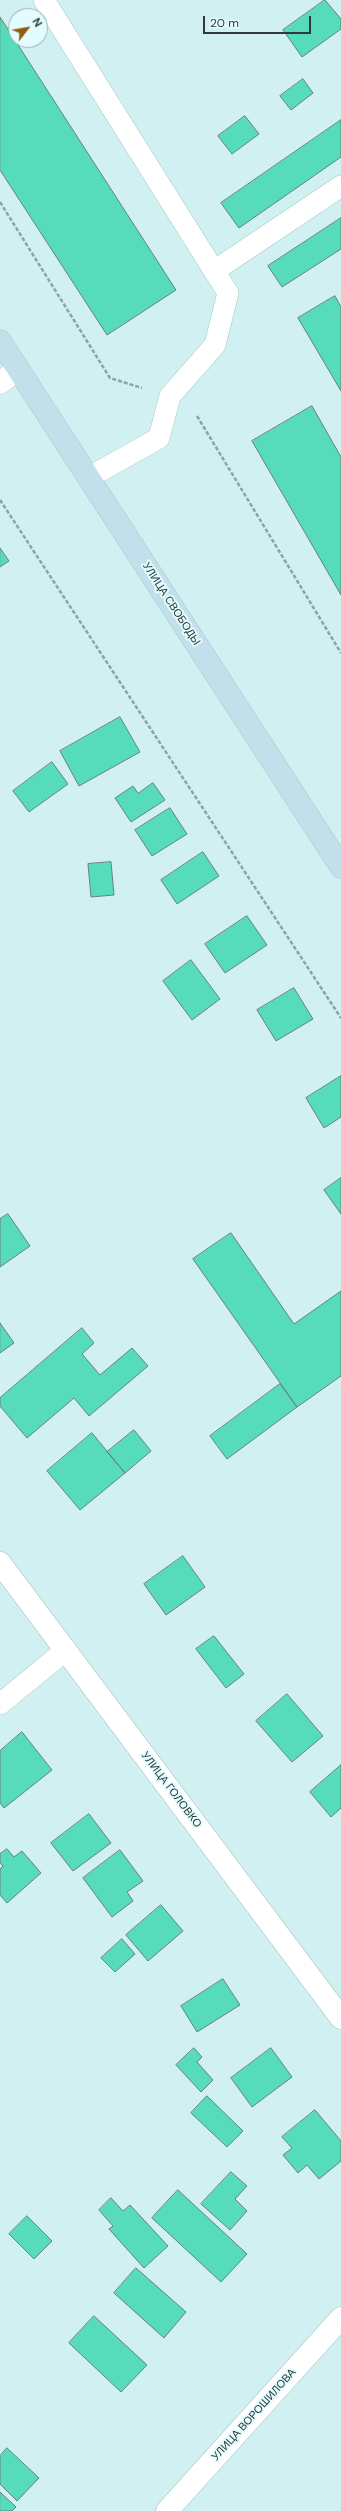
<!DOCTYPE html>
<meta charset="utf-8">
<style>
body{margin:0}
#map{position:relative;width:341px;height:2511px;overflow:hidden;background:#d1f0f2;font-family:"DM Sans",sans-serif}
canvas{display:block}
.north{position:absolute;left:8px;top:8px;width:40px;height:40px;box-sizing:border-box;background:#e3fcfe;border:1px solid #9bafb0;border-radius:50%;rotate:59deg;font-size:11px;font-weight:700;line-height:16px;text-align:center;color:#2e3b3b}
.north::after{content:'';display:block;margin:auto;width:14px;height:18px;background:#925c13;clip-path:polygon(50% 0,100% 100%,50% 72%,0 100%)}
.scale{position:absolute;left:203px;top:16px;width:108px;height:18px;box-sizing:border-box;border:2px solid #2e3b3b;border-top:0;padding-left:5px;font-size:12px;line-height:14px;white-space:nowrap;color:#2e3b3b;-webkit-text-stroke:3px #e3fcfe;paint-order:stroke}
</style>
<div id="map">
<canvas width="341" height="2511"></canvas>
<div class="north">N</div>
<div class="scale">20 m</div>
</div>
<script>
const g = document.querySelector('canvas').getContext('2d');
g.lineJoin = 'round';
function paint(path, color) { g.fillStyle = color; g.fill(path, 'evenodd'); }
function stroke(path, color, width, dash) { g.strokeStyle = color; g.lineWidth = width; g.lineCap = dash ? 'butt' : 'round'; g.setLineDash(dash || []); g.stroke(path); }
function label(font, color, halo, rows, align = 'center') {
  g.font = font + ' "DM Sans",sans-serif'; g.lineWidth = 4; g.setLineDash([]); g.textBaseline = 'middle'; g.strokeStyle = halo; g.fillStyle = color; for (const [text, x, y, turn = 0] of rows) {
    g.save(); g.translate(x, y); g.rotate((+turn || 0) * Math.PI / 180); g.textAlign = isNaN(turn) ? turn : align; if (halo) g.strokeText(text, 0, 0); g.fillText(text, 0, 0); g.restore();
  }
}
const building = new Path2D(`
 M325 0 341 19V29L302 57 283 30Z
 M0 17 176 290 107 335 0 170Z
 M303 79 313 93 291 110 280 96Z
 M245 116 259 134 232 154 218 136Z
 M341 120V157L239 228 221 203Z
 M341 218V249L282 287 268 266Z
 M335 296 341 307V391L298 318Z
 M312 406 341 457V595L252 441Z
 M0 548 9 561 0 567Z
 M120 717 140 752 79 786 60 751Z
 M52 762 68 784 29 812 13 791Z
 M153 783 165 800 131 822 115 798 133 786 138 793Z
 M170 808 187 834 152 856 135 830Z
 M203 852 219 876 177 904 161 880Z
 M111 862 114 895 91 897 88 864Z
 M247 916 267 945 225 973 205 944Z
 M191 960 220 999 192 1020 163 981Z
 M294 988 313 1019 276 1041 257 1010Z
 M341 1076V1117L324 1128 306 1098Z
 M341 1178V1214L324 1190Z
 M8 1214 30 1246 0 1267V1219Z
 M231 1233 294 1324 341 1291V1376L297 1407 193 1259Z
 M0 1323 14 1343 0 1353Z
 M82 1328 94 1343 82 1354 100 1375 132 1348 148 1366 89 1416 74 1398 27 1438 0 1406V1398Z
 M280 1384 297 1407 227 1459 210 1436Z
 M134 1430 151 1451 125 1473 107 1452Z
 M92 1433 125 1473 80 1510 47 1471Z
 M183 1556 205 1587 166 1615 144 1584Z
 M214 1636 244 1674 226 1688 196 1649Z
 M287 1694 323 1736 292 1762 256 1721Z
 M22 1732 52 1770 4 1808 0 1803V1751Z
 M341 1765V1808L331 1817 310 1792Z
 M89 1814 111 1843 73 1871 51 1843Z
 M7 1849 14 1857 22 1851 41 1873 7 1903 0 1895V1869L3 1866 0 1863V1854Z
 M120 1850 143 1881 127 1892 133 1901 112 1917 83 1878Z
 M161 1905 183 1931 148 1961 126 1935Z
 M122 1939 135 1954 115 1972 101 1958Z
 M223 1979 240 2005 197 2032 181 2006Z
 M194 2048 202 2057 197 2062 213 2080 201 2092 176 2065Z
 M271 2048 292 2077 252 2107 231 2078Z
 M207 2096 243 2131 227 2147 191 2113Z
 M315 2110 341 2141V2161L319 2179 307 2165 298 2173 283 2155 292 2148 282 2137Z
 M231 2172 247 2186 235 2199 247 2211 230 2230 201 2204Z
 M178 2190 247 2254 221 2282 152 2218Z
 M111 2198 123 2211 130 2205 168 2246 144 2268 109 2229 113 2226 99 2210Z
 M27 2216 52 2241 34 2259 9 2234Z
 M136 2268 186 2312 164 2338 114 2293Z
 M94 2316 147 2365 121 2392 69 2343Z
 M7 2448 39 2478 17 2501 0 2484V2456Z
 M0 2492 16 2507 12 2511H0Z`);
paint(building, '#56dbbb');
stroke(building, '#67827a', 1);
const lane = new Path2D(`
 M44 0 228 293 215 345 170 396 159 438 88 478
 M214 271 341 186
 M0 1704 66 1650`);
const street = new Path2D(`
 M0 383 18 369
 M0 1563 341 2018
 M167 2511 341 2318`);
const secondary = new Path2D(`
 M0 341 341 867`);
stroke(lane, '#a7c6c8', 22);
stroke(street, '#a7c6c8', 23);
stroke(secondary, '#a7c6c8', 23);
stroke(new Path2D(`
 M0 202 110 378 142 388
 M197 416 341 653
 M0 500 341 1018`), '#8ca4a5', 2.5, [4, 2]);
stroke(lane, '#fff', 21);
stroke(street, '#fff', 22);
stroke(secondary, '#c2e0eb', 22);
label('11px', '#2e3b3b', '#e3fcfe', [
 ["УЛИЦА СВОБОДЫ",171,604,57],
 ["УЛИЦА ГОЛОВКО",171,1790,53],
 ["УЛИЦА ВОРОШИЛОВА",254,2415,-48]
]);
</script>
